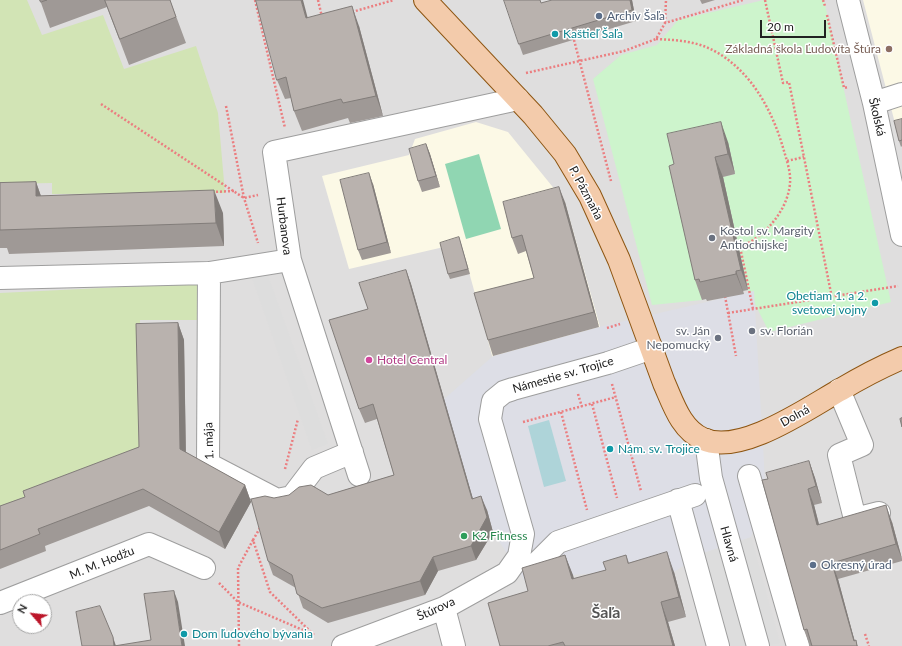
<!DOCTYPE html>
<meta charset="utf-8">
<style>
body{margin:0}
#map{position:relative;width:902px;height:646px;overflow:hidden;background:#f0ede9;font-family:Lato,sans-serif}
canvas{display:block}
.north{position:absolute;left:12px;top:594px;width:40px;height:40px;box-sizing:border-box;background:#fff;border:1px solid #a6a6a6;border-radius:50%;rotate:298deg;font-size:11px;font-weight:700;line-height:16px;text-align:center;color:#212121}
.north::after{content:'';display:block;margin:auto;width:14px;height:18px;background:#bc162a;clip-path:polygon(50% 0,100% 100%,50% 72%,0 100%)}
.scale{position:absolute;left:760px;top:20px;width:66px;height:18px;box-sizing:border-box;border:2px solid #212121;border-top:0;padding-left:5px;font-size:12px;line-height:14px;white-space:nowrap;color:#212121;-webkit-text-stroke:3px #fff;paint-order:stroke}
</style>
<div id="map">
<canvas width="902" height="646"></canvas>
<div class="north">N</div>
<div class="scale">20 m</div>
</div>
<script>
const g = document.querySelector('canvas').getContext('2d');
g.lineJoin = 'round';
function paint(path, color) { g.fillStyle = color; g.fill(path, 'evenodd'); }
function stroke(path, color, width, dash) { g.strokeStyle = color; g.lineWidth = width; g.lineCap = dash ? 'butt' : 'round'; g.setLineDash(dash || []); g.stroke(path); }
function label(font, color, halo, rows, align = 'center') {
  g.font = font + ' Lato,sans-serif'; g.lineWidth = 3; g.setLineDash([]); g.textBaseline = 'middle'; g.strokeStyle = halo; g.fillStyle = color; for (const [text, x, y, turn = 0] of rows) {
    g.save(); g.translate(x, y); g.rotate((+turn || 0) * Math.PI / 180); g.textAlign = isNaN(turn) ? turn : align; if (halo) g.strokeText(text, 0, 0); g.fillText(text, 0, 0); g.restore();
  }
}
paint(new Path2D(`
 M0 0H902V646H0ZM20 602H44V626H20Z`), '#dfdede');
paint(new Path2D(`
 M863 0H902V125L896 127Z
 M476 122 508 132 565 202 604 341 496 370 461 243 349 269 322 176 409 155 415 139Z`), '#fcf9e6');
paint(new Path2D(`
 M0 0H27L42 35 103 15 124 69 196 46 218 113 225 193 52 194V183L0 184Z
 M203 283V320H140L142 448 0 507V293Z`), '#d2e4b5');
paint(new Path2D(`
 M764 0H824L891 302 769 332 748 290 723 177 735 174 728 142 676 186 702 300 652 305 593 79 621 55 657 45 678 20Z`), '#cdf4cc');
paint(new Path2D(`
 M479 154 501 229 466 239 445 164Z`), '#90d6b2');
paint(new Path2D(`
 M266 270 328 444 312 450 251 275Z
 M751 537 780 643 767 646H729L703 553Z`), '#ddd');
paint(new Path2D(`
 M754 291 766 498 751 537 703 553 674 572 624 568 608 572 573 575 529 587 493 532 487 511 477 513 443 400 493 356 599 327Z`), '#dddee6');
paint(new Path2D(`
 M549 420 566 481 544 487 528 426Z`), '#aed4d9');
const minor = new Path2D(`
 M848 0 874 103 902 235
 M874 103 902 94
 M209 273 208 464 277 500 292 497 314 468 352 452
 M0 278 209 273 290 260
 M839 390 862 445 839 455 855 519 879 513
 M706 440 711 478 758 646
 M359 475 290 260 274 152 518 99
 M749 476 798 646
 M678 500 718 646
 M535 565 558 542 695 495
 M0 603 149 544 204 568
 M444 608 454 646
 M343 646 444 608 507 573 519 556 523 534 490 419 493 401 504 392 513 389 608 363 652 348`);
const major = new Path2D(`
 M425 0 533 115 565 154 590 196 619 260 664 383C673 403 681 430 703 439 740 456 808 408 840 390 860 378 881 367 902 358`);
stroke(minor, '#9e9e9e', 24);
stroke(major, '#8d5511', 24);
stroke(new Path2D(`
 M255 0 285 128
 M318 0 322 17
 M765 0 783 83 789 82 832 298
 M823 0 825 6
 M352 12 394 0
 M827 15 844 88 848 87
 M665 23 666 0
 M656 39C678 40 698 41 718 53 753 74 773 112 784 151 787 161 791 173 790 183 788 210 765 237 740 247L753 309
 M574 40 611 181
 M526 73 624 51 656 39 665 23 743 0
 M101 104 244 198 258 195
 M226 106 244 198 258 243
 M787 161 804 157
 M212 192 234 191
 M725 296 736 356
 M728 313 898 286
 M607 328 620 324
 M612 384 641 491
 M578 394 582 407
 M592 404 617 498
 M561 412 587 510
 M523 422 616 397
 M285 469 298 419
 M260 528 253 540 270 592 314 635
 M219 583 238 602 312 634
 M865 634 869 646
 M239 646 238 568 253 540`), '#eb7e80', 2.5, [2, 2]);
stroke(minor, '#fff', 22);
stroke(major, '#f3cbab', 22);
paint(new Path2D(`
 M40 0H170L186 43 129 65 107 7 50 28Z
 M632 0 636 21 523 55 519 44 541 3Z
 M700 0H715L702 4Z
 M308 18 359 26 383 116 350 123 348 118 302 131 294 111 291 98 285 99 277 80Z
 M902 119V146L901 147 899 141Z
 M728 142 735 174 723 177 748 290 743 291 744 294 707 301 706 299 702 300 695 280 674 164Z
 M426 144 430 154 440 187 422 192 418 181Z
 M36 182 41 196 223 213 224 246 9 254 7 248H0V183Z
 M373 184 391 253 362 260 358 250Z
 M565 202 599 327 493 356 488 340 534 278 526 251 518 254 512 238Z
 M459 237 470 274 450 279 448 274Z
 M406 270 411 284 473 499 487 510 493 532 476 560 438 571 425 595 328 623 303 608 296 588 273 575 268 561 274 498 328 495 394 475 377 419 365 423 359 409 368 309Z
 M178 323 184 340 186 453 245 485 251 502 225 549 149 506 45 546 46 551 0 569V506L25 497 139 447Z
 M809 461 815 478 822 503 814 505 819 524 892 522 902 559V561L838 579 853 635 855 641 858 646H810L804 630 768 479Z
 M565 555 574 579 606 570 626 555 629 563 674 572 686 617 668 622 675 646H500L528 591Z`), '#9f9996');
paint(new Path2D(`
 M301 0H303L313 38 306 18Z
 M630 0H632L636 21 632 10Z
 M352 6 359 26 383 116 376 96Z
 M721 122 728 142 735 174 728 154Z
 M426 144 430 154 440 187 436 176Z
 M715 157 723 177 748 290 741 270Z
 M369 173 373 184 391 253 387 242Z
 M36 182 44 205 36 196Z
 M559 187 565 202 599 327 594 312Z
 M214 190 223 213 224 246 216 223Z
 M406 270 411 284 477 513 472 499Z
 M736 271 743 291 744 294 736 274Z
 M178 323 184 340 186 466 180 449Z
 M809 461 815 478 822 503 816 486Z
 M245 485 251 502 225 549 219 532Z
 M808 489 814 505 823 541 817 525Z
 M481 496 487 510 493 532 476 560 471 546Z
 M886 505 892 522 902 559 896 544Z
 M667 552 674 572 686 617 679 597Z
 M565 555 573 575 579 599 572 579Z
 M433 557 438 571 425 595 420 581Z
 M832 563 838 579 856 646 854 641 847 619Z
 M174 591 178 602 185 646H182Z
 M661 602 668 622 675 646H673Z
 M113 637 116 646H114Z`), '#827d7a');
const building = new Path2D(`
 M40 0H47L41 2Z
 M105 0H170L176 17 120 39Z
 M256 0H301L306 18 352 6 376 96 343 103 341 99 294 111 286 77 277 80Z
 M504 0H540L541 3 552 0H630L632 10 519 44Z
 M902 119V140L899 141 894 121Z
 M721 122 728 154 715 157 741 270 736 271V274L700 282 699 279 695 280 669 166 674 164 667 134Z
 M426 144 436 176 418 181 409 149Z
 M369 173 387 242 358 250 340 180Z
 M36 182V196L214 190 216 223 0 230V183Z
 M559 187 594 312 488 340 474 293 534 278 522 235 512 238 503 202Z
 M459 237 468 269 448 274 440 243Z
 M406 270 472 499 481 496 487 517 471 546 433 557 420 581 322 608 297 594 292 575 268 561 251 499 265 496 274 498 289 495 299 487 311 485 328 495 394 475 373 404 359 409 329 320 368 309 359 283Z
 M178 323 180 449 245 485 219 532 143 489 38 529 40 534 0 550V506L25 497 23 491 139 447 136 324Z
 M902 418V427L900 419Z
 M809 461 816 486 808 489 817 525 886 505 896 544 832 563 854 641 856 640 857 646H812L807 629 804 630 762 480 768 479 766 473Z
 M667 552 679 597 661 602 673 646H565L563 642 548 646H500L488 603 528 591 522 568 565 555 572 579 606 570 603 562 626 555 628 563Z
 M174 591 182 646H114L151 640 144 594Z
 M100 606 113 637 114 646H82L76 612Z`);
paint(building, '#b9b2ae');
stroke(building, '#827d7a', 1);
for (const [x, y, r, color] of [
 [599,16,4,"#5c6f8a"],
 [555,34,4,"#0f9aa8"],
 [889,49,4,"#8d6e63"],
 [712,238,4,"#6b7280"],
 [875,303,4,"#0f9aa8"],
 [752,331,4,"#6b7280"],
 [718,338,4,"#6b7280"],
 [369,360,4,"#d1479c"],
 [610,449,4,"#0f9aa8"],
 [464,536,4,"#2e9e5b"],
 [813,565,4,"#5c6f8a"],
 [184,634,4,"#0f9aa8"]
]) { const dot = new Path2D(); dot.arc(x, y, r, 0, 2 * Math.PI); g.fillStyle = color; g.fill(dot); stroke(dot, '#fff', 1.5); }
label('12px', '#4e5e75', '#fff', [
 ["Archív Šaľa",607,16],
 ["Okresný úrad",821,565]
], 'left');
label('12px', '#0d838f', '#fff', [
 ["Kaštieľ Šaľa",563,34],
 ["Obetiam 1. a 2.",867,296,"right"],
 ["svetovej vojny",867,310,"right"],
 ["Nám. sv. Trojice",618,449],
 ["Dom ľudového bývania",192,634]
], 'left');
label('12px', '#785e54', '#fff', [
 ["Základná škola Ľudovíta Štúra",881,49]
], 'right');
label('12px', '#212121', '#fff', [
 ["Školská",877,117,77],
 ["P. Pázmaňa",586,193,62],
 ["Hurbanova",284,226,83],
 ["Námestie sv. Trojice",563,375,-16],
 ["Dolná",795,416,-29],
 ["1. mája",209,441,-92],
 ["Hlavná",729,544,74],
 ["M. M. Hodžu",102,563,-22],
 ["Štúrova",436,609,-24]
]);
label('12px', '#5b616d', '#fff', [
 ["Kostol sv. Margity",720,231],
 ["Antiochijskej",720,245],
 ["sv. Ján",710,331,"right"],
 ["Nepomucký",710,345,"right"],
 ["sv. Florián",760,331]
], 'left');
label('12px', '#b23c85', '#fff', [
 ["Hotel Central",377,360]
], 'left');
label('12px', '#27864d', '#fff', [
 ["K2 Fitness",472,536]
], 'left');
label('bold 16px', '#545454', '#fff', [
 ["Šaľa",606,613]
]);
</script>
